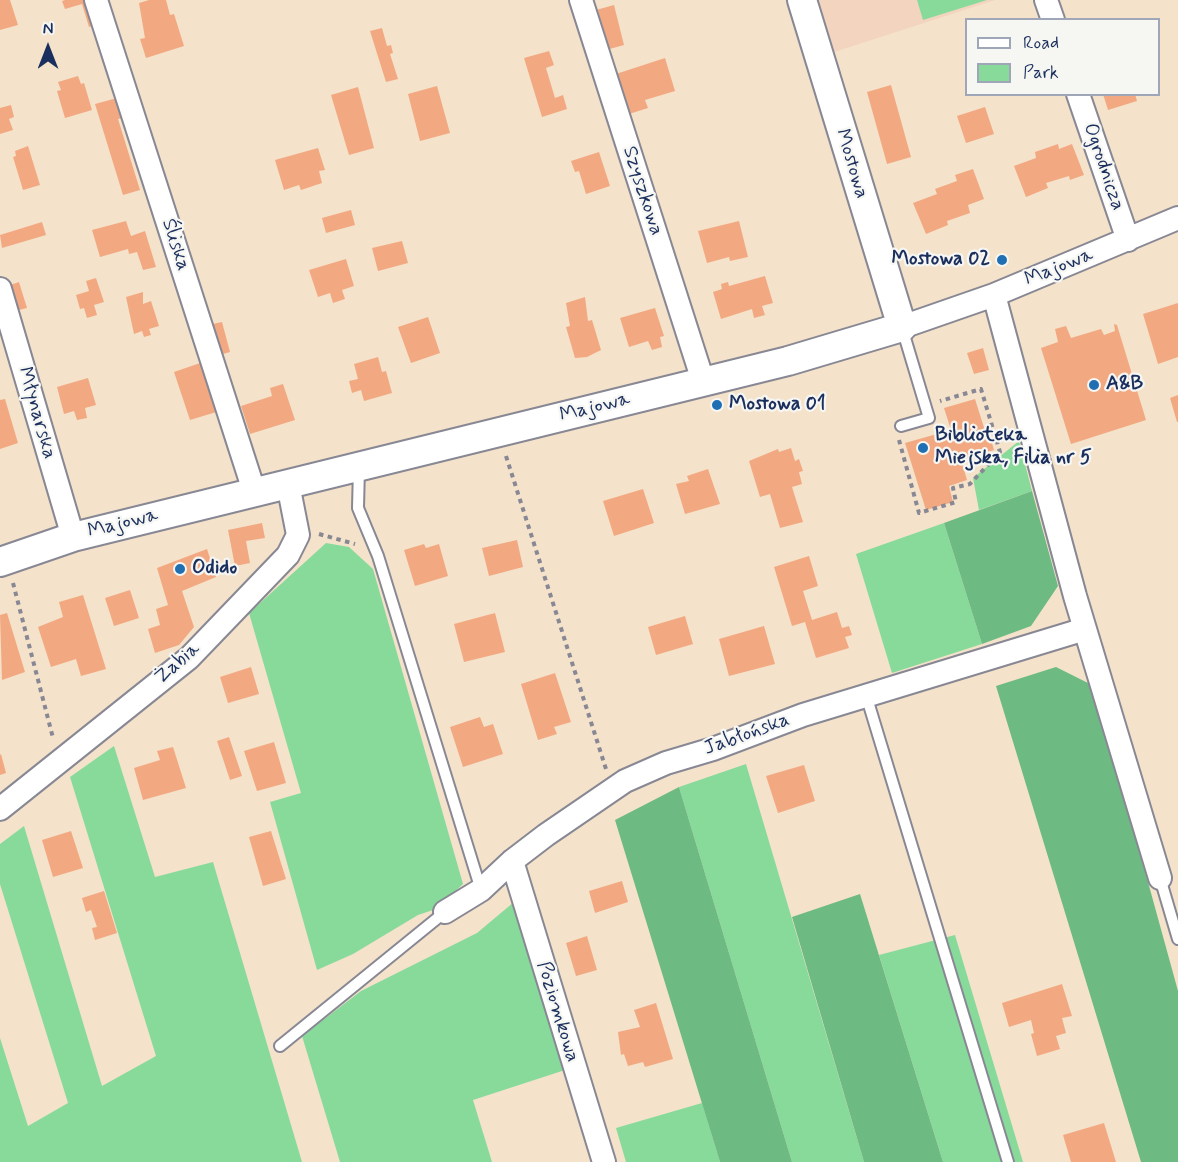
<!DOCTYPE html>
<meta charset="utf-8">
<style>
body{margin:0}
#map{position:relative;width:1178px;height:1162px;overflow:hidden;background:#f4e2ca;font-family:Mynerve,sans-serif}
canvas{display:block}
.legend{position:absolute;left:965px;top:18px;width:195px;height:78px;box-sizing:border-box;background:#f6f6f2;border:2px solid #9ea6b7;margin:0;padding:8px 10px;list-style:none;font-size:18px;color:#1b2f5e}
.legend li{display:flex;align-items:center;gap:12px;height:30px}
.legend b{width:30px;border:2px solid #9ea6b7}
.north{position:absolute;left:18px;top:18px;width:60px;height:60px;-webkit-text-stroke:4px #f6f6f2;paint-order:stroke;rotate:0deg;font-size:16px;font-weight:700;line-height:24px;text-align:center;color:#1b2f5e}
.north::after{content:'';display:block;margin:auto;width:21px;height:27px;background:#1b2f5e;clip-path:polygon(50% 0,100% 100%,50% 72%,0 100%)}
</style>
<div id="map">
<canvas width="1178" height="1162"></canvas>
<ul class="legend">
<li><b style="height:8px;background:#fff"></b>Road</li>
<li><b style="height:16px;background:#88da9b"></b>Park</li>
</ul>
<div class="north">N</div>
</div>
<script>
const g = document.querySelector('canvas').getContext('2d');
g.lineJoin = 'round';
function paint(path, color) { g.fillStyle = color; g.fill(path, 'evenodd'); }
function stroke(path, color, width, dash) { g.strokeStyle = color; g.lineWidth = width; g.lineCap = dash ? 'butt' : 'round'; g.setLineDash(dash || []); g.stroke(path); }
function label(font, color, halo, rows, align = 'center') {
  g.font = font + ' Mynerve,sans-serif'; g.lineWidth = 4.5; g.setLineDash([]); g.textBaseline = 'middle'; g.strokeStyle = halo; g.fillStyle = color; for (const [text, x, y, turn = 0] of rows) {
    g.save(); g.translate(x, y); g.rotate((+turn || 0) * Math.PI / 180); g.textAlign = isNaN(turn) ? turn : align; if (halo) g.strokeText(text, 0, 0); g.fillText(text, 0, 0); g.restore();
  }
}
paint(new Path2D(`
 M802 0H995L819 57Z`), '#f3d4bf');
paint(new Path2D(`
 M917 0H987L923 20Z
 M1019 441 1032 491 979 510 973 478Z
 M944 523 982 644 892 673 856 554Z
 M326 543 349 547 373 569 463 884 436 909 418 915 353 954 317 970 270 802 301 793 249 613Z
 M114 746 155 877 213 862 302 1162H0V1038L28 1126 68 1103 0 884V844L24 826 102 1086 156 1056 70 777Z
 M746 764 864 1162H792L679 787Z
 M514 902 565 1070 473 1100 492 1162H340L302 1036 361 991 477 933Z
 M955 935 1023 1162H943L879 955Z
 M702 1103 720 1162H626L616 1128Z`), '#88da9b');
paint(new Path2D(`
 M1032 491 1058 586 1031 626 982 644 944 523Z
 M1056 667 1094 686 1178 991V1162H1141L996 686Z
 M679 787 792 1162H720L615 820Z
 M860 894 943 1162H864L792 917Z`), '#6eba83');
paint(new Path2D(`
 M0 0H10L18 25 0 30Z
 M65 0H91L98 24 89 27 82 4 65 9 62 1Z
 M149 0H166L170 15 174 14 184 46 146 58 140 39 145 38 139 3Z
 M614 5 624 45 606 50 596 10Z
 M382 28 387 46 391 45 393 53 390 54 398 79 386 82 370 31Z
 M549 51 554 65 546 68 555 98 563 95 567 109 542 117 524 58Z
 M665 58 675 91 645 100 648 108 629 114 616 74Z
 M78 76 81 84 84 83 92 110 65 118 57 91 61 90 58 82Z
 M891 85 911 157 887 164 867 92Z
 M437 86 450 133 420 141 408 94Z
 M358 87 374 148 349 155 331 95Z
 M1103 94H1135L1137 101 1108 110Z
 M117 98 123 118 118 119 140 190 123 195 95 104Z
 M11 105 14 117 9 119 13 130 0 134V108Z
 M985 107 994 134 966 143 957 116Z
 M1058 144 1059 149 1072 144 1084 175 1070 180 1069 176 1046 183 1048 188 1026 197 1014 166 1036 158 1035 152Z
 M28 146 40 185 23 190 13 157 16 156 15 151Z
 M318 148 325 170 319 171 322 183 301 190 299 185 284 190 275 160Z
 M599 152 610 186 586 194 579 171 575 172 571 161Z
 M973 169 984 199 968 205 970 213 947 221 948 225 926 234 913 203 937 194 935 189 957 181 955 175Z
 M351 210 355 225 326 233 322 218Z
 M126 221 131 236 145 231 156 267 143 270 137 252 129 254 128 249 100 257 92 230Z
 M739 221 748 257 730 261 729 257 707 263 698 231Z
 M42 222 46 235 2 248 0 235Z
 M402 241 408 263 378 271 372 248Z
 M346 259 354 286 342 290 345 299 333 303 330 293 318 297 309 270Z
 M765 276 773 303 762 306 765 315 754 318 752 309 721 319 713 292 722 289 721 284 728 282 729 286Z
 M96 278 104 302 94 305 97 315 87 318 84 308 80 309 76 295 89 291 86 281Z
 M19 282 27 308 15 311 7 286Z
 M143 292V304L151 301 159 326 149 329 151 335 144 337 142 331 134 334 126 297Z
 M585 297 588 321 592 320 601 350 587 357 575 358 566 327 570 326 566 303Z
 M1178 303V357L1158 364 1143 314Z
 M655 308 664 336 660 337 662 347 652 350 648 341 629 347 620 318Z
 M428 317 440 353 411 363 398 327Z
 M222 322 230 352 216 356 208 325Z
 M1114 324 1117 325 1146 420 1071 444 1041 348 1058 342 1055 329 1066 326 1071 338 1101 329 1104 335 1115 331Z
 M983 348 989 370 974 374 967 353Z
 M378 357 382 372 386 371 392 393 364 401 361 390 352 393 349 381 358 379 354 364Z
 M206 361 223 410 190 420 174 372Z
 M88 378 96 405 85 408 87 418 77 420 74 411 64 414 57 387Z
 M283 384 295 420 250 434 241 406 272 396 270 388Z
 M1178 395V422H1177L1170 398Z
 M5 399 18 443 0 449V400Z
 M975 399 986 434 989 433 994 450 961 460 967 480 949 486 953 502 926 510 905 443 951 430 944 408Z
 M791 448 795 461 799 459 803 471 799 472 802 484 792 487 803 522 780 528 770 494 760 497 749 461 778 449 779 452Z
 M708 469 720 504 685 514 676 484 689 481 687 476Z
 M643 489 654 523 614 536 603 501Z
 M262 523 265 538 246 541 250 563 235 566 228 530Z
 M517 540 523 567 489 576 482 548Z
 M424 544 426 548 439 544 448 576 415 586 404 550Z
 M207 549 216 577 182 591 194 627 179 645 155 653 148 629 160 625 156 609 168 605 157 568Z
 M809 556 818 586 803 591 812 620 837 612 842 628 849 626 852 635 845 637 849 648 816 658 805 622 792 626 774 567Z
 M130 590 139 618 114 626 105 598Z
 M83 595 106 669 81 676 76 659 51 667 38 627 63 617 59 602Z
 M7 613 25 672 2 680 0 615Z
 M495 613 505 652 464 662 454 624Z
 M685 616 693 644 656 655 648 627Z
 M764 626 775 664 729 676 719 639Z
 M251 667 259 694 228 703 220 677Z
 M555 673 571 722 554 727 557 734 538 740 521 684Z
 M480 717 484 727 493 724 503 754 463 767 450 727Z
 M229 737 242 776 230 780 217 741Z
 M274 742 286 783 257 791 244 751Z
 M173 747 186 788 143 800 134 768 160 760 157 751Z
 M1 754 6 773 0 775V755Z
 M804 765 815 801 778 813 766 776Z
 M71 831 83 868 53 877 42 840Z
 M271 831 286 879 263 886 249 837Z
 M622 881 628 902 595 913 589 891Z
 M104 891 117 933 95 940 92 928 97 927 91 910 86 912 82 898Z
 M587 936 597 970 576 976 566 943Z
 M1062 984 1072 1016 1062 1018 1066 1033 1056 1036 1060 1049 1037 1056 1031 1034 1034 1033 1031 1020 1009 1027 1002 1003Z
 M656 1003 673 1059 645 1067 643 1062 628 1066 624 1054 621 1055 618 1032 640 1027 634 1010Z
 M1104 1123 1116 1162H1071L1063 1135Z`), '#f2a982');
const service = new Path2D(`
 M901 426 929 418 902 328
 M359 467 358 508 378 556 481 890
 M866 695 1008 1162
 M1160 878 1178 939
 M280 1046 445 912`);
const minor = new Path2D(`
 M96 0 254 491
 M581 0 703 381
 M1046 0 1053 20
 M1078 94 1128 240
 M0 289 73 537
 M994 295 1075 596 1160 878
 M902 327 994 295 1178 218
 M0 809 189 658 288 555 298 535 288 484
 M512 861 604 1162
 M445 912 481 890 512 861 546 835 625 781 666 763 713 749 803 715 1085 629`);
const tertiary = new Path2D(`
 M0 562 73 537 788 361 902 327 802 0`);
stroke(service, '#888894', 14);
stroke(minor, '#888894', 26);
stroke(tertiary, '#888894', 32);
stroke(new Path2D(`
 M899 440 919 513 956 502 953 488 970 484 1000 452 981 389 940 401
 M506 456 606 769
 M319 534 355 544
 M13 583 53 738`), '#888894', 4, [4.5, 4.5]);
stroke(service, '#fff', 10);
stroke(minor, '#fff', 22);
stroke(tertiary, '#fff', 28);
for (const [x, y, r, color] of [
 [1002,260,6,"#1f6fb2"],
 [1094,385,6,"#1f6fb2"],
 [717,405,6,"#1f6fb2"],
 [923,448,6,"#1f6fb2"],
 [180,569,6,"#1f6fb2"]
]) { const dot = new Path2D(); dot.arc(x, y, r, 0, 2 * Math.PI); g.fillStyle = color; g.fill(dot); stroke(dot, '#f6f6f2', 2); }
label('20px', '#1b2f5e', '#f6f6f2', [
 ["Mostowa",851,164,73],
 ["Ogrodnicza",1103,167,71],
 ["Szyszkowa",642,191,72],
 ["Śliska",175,245,72],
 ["Majowa",1059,268,-22],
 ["Majowa",595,408,-14],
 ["Młynarska",36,413,74],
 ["Majowa",123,524,-14],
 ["Żabia",178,664,-41],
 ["Jabłońska",747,735,-20],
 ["Poziomkowa",557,1012,73]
]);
label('bold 20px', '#1b2f5e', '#f6f6f2', [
 ["Mostowa 02",990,260,"right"],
 ["A&B",1106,385],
 ["Mostowa 01",729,405],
 ["Biblioteka",935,436],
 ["Miejska, Filia nr 5",935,459],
 ["Odido",192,569]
], 'left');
</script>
